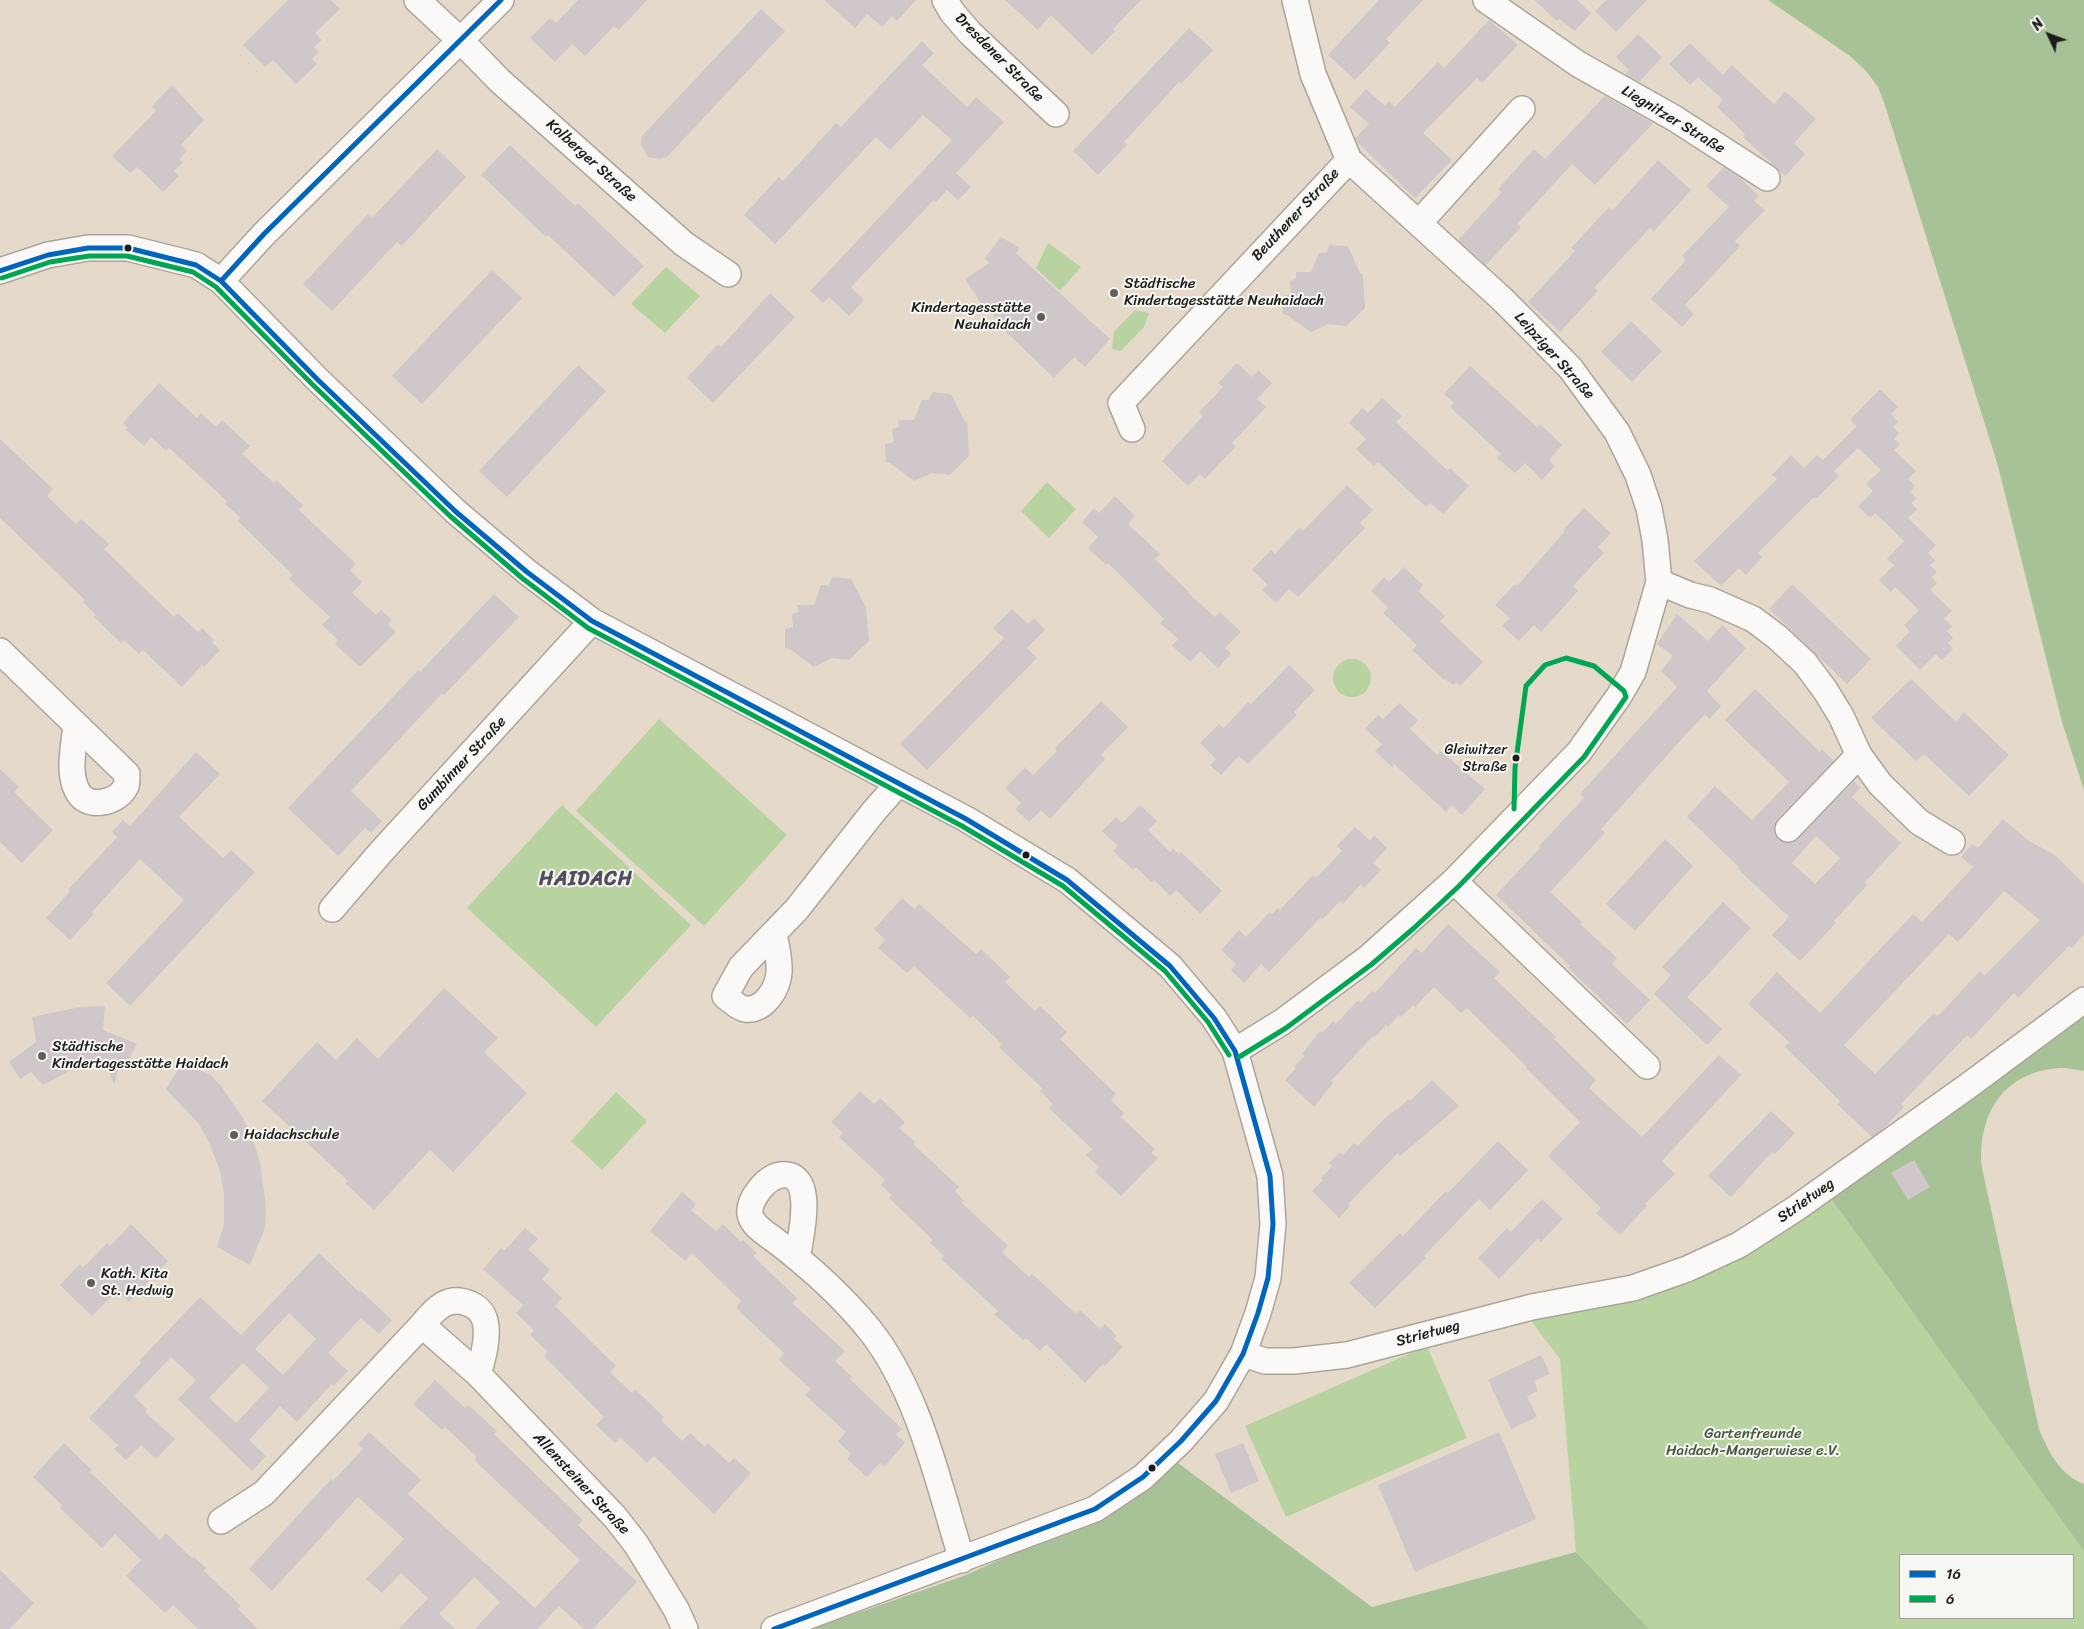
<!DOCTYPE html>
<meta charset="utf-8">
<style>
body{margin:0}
#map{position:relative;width:2084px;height:1629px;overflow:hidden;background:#e5daca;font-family:Sriracha,sans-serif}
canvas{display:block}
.legend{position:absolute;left:1899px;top:1554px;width:175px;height:65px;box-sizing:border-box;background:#f6f6f2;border:1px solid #9f9f9c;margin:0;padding:6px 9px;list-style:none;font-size:15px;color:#1c1c1c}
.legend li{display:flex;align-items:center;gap:10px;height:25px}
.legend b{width:25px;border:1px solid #9f9f9c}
.north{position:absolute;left:2024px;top:10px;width:50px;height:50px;-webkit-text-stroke:4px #f6f6f2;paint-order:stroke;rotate:313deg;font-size:14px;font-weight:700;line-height:20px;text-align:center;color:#1c1c1c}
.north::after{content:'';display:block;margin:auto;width:18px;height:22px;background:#1c1c1c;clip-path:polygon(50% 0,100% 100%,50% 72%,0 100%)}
</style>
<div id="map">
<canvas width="2084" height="1629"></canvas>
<ul class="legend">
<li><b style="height:6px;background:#0065bd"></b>16</li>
<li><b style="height:6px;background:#00a651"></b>6</li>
</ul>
<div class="north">N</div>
</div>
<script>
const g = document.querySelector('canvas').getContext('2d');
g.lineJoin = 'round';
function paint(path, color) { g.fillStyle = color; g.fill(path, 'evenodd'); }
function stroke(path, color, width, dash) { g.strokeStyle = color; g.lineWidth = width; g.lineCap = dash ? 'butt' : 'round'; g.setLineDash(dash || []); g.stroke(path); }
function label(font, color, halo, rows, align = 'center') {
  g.font = font + ' Sriracha,sans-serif'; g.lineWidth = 4; g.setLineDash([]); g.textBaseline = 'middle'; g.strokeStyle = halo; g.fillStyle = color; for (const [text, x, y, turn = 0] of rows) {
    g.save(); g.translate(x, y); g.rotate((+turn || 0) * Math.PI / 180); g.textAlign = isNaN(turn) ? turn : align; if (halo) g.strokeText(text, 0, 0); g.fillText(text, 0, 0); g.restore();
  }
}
paint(new Path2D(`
 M1048 243 1081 267 1060 291 1036 268Z
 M666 267 700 296 665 333 631 304Z
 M1135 310 1149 313 1144 327 1121 351 1112 349 1114 332Z
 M1047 482 1076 509 1049 538 1021 511Z
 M1333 678a19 19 0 1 1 38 0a19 19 0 1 1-38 0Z
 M659 719 787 835 704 926 576 811Z
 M562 805 691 925 596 1027 467 908Z
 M616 1092 647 1121 602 1170 571 1141Z
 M1826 1191 2035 1482 2084 1505V1629H1649L1576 1552 1560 1359 1525 1313 1626 1291ZM1900 1555H2073V1618H1900Z
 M1427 1346 1467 1438 1286 1517 1245 1426Z`), '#b8d2a0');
paint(new Path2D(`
 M1768 0H2084V790L2062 722 1998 466 1885 105 1878 87 1866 71 1850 56Z
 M2084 1003V1071C2077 1070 2069 1068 2061 1068 2003 1071 1977 1115 1982 1168L2039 1429C2048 1451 2060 1475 2084 1484V1551L1826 1191Z
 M1174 1460 1372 1607 1576 1552 1649 1629H812L966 1575 1086 1521Z`), '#a8c297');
paint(new Path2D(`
 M288 0H331L340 9 315 33 322 40 314 47 319 52 312 59 317 64 296 84 273 60 265 67 243 45Z
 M578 0H647L619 30 614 26 585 56 572 44 555 62 530 38 550 18 556 23Z
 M824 0H916L897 21 892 16 882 27 867 14 855 28Z
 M1005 0H1141L1113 29 1115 31 1092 55 1051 15 1038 30Z
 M1379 0H1423L1386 39 1390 43 1355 80 1328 55Z
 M1534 0H1577L1591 13 1575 31 1559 19 1557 21Z
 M1606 0H1647L1616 32 1595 11Z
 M761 9 785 31 667 157 659 159 648 157 641 144 642 136Z
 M1489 20 1518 45 1482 83 1477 78 1423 133 1452 160 1415 198 1358 143 1355 138 1369 124 1350 107 1366 89 1385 106 1389 101 1395 107 1438 62 1444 68Z
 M1189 28 1213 50 1181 84 1179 82 1124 142 1127 145 1098 175 1073 151Z
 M1638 34 1662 57 1639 82 1625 74 1629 70 1616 57Z
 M922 41 934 53 922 65 967 107 976 97 1004 122 956 173 971 187 958 200 947 190 936 202 934 200 851 287 864 300 849 316 829 297 823 303 810 291 952 140 923 115 890 150 876 137 775 244 744 215 779 177 783 181 836 123 841 127Z
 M1690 43 1723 75 1732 65 1774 104 1785 91 1816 119 1794 143 1805 154 1785 176 1743 137 1745 134 1717 107 1723 100 1698 77 1690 85 1669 64Z
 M172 85 204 120 181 145 187 151 179 159 183 162 174 171 179 176 163 192 137 167 130 173 112 156 156 111 152 106Z
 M1605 96 1653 123 1595 185 1572 164 1517 224 1521 227 1486 265 1458 240 1502 192 1498 189 1534 149 1545 159Z
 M510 145 575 206 578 203 644 266 614 297 548 235 546 237 481 175Z
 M437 149 466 177 402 246 397 242 332 311 303 284 368 214 372 218Z
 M1658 160 1691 190 1654 231 1650 228 1594 288 1598 291 1560 332 1528 302 1575 251 1571 248 1609 207 1612 211Z
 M1724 167 1739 177 1759 196 1754 201 1765 210 1735 241 1740 246 1685 305 1694 314 1682 327 1651 299 1686 260 1682 256 1729 207 1706 186Z
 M1001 237 1020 248 1016 253 1110 339 1085 367 1074 357 1054 378 1005 331 1007 328 982 305 965 279 989 263 985 258Z
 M1329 245 1348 246 1360 273 1363 275 1365 308 1346 326 1329 324 1311 332 1287 315 1283 314V296L1291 294 1290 281 1296 279V272H1311L1319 253 1327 252Z
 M492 270 522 298 422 404 392 376Z
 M770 293 795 317 713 403 687 378 718 344 721 347Z
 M1631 321 1662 351 1632 382 1601 352Z
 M1237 363 1252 377 1258 370 1272 383 1257 399 1266 407 1232 443 1236 446 1205 479 1200 474 1188 486 1162 461 1203 416 1199 412 1223 387 1218 383Z
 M578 365 606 391 507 497 479 471Z
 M1470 366 1537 427 1540 424 1562 445 1549 460 1555 466 1542 480 1525 463 1515 473 1497 458 1501 454 1450 407 1454 403 1444 394Z
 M159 383 197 418 201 413 216 427 222 420 250 446 242 454 274 483 276 480 303 505 299 510 356 564 350 570 362 582 352 593 376 615 381 610 392 620 388 624 396 632 360 667 335 644 338 640 322 625 330 617 289 579 293 575 238 521 241 518 225 504 227 501 169 448 166 451 151 437 144 446 126 430 128 428 123 423Z
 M1880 389 1898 407 1891 414 1898 422 1893 427 1899 433 1894 439 1900 444 1894 450 1916 471 1908 479 1915 486 1910 492 1917 498 1911 503 1917 509 1908 518 1936 545 1928 553 1935 560 1930 566 1937 572 1931 577 1937 583 1930 590 1952 611 1944 619 1952 626 1947 631 1953 638 1948 643 1953 649 1942 660 1936 654 1920 670 1896 646 1910 631 1904 625 1919 610 1895 587 1891 592 1879 580 1894 565 1887 559 1904 541 1875 513 1870 518 1858 506 1873 491 1866 484 1881 470 1858 448 1834 471 1839 476 1816 499 1814 497 1758 553 1762 557 1746 575 1739 568 1721 586 1694 561 1777 479 1772 475 1791 455 1804 468 1817 455 1823 460 1857 426 1850 420Z
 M932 392 951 394 964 420 967 422 969 456 950 475 932 473 914 481 890 463 886 462 885 444 894 442 892 429 899 427 898 420H914L922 400H929Z
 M1382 398 1402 416 1396 422 1447 470 1450 468 1469 486 1443 514 1430 503 1426 507 1378 462 1374 466 1356 449 1366 439 1349 423 1362 408 1368 413Z
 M0 439 53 489 47 496 76 524 81 519 109 544 104 549 174 617 178 613 198 632 202 628 214 640 212 642 220 650 204 667 202 665 182 687 143 650 139 654 124 640 121 643 94 617 96 615 83 602 85 600 0 518Z
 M1347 485 1373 510 1360 523 1365 528 1298 597 1289 589 1276 603 1262 590 1268 585 1252 570 1271 550 1275 554 1300 527 1303 531Z
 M1115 496 1135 516 1128 524 1160 554 1155 559 1189 592 1188 593 1215 617 1220 612 1241 632 1225 648 1231 654 1218 668 1200 651 1191 662 1172 646 1178 639 1160 623 1164 619 1108 563 1106 565 1088 548 1098 537 1082 522 1094 508 1099 513Z
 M1584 508 1611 533 1598 547 1604 553 1573 586 1578 591 1541 632 1534 625 1519 641 1502 626 1510 618 1495 605 1515 584 1517 586 1564 532 1563 530Z
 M1404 567 1423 585 1418 591 1445 616 1440 621 1483 662 1460 686 1456 682 1453 685 1445 679 1444 680 1412 650 1417 645 1383 613 1388 608 1371 591 1384 577 1389 582Z
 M832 577 851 579 866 607 869 641 849 660 832 658 814 667 790 649 785 648V629L793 627 792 614 798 612 797 605H814L821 585H829Z
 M1792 584 1871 659 1847 684 1769 609Z
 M494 594 519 617 444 695 442 693 434 702 351 791 382 821 371 833 365 828 338 856 288 808 406 683 418 670 420 672Z
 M1012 609 1028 624 1034 618 1045 630 1027 648 1037 658 927 770 900 744 1004 638 993 628Z
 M1677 614 1708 641 1722 625 1746 648 1707 691 1721 706 1710 719 1705 714 1680 741 1601 829 1605 833 1550 892 1582 922 1580 924 1617 958 1612 964 1650 1000 1627 1024 1568 968 1570 966 1496 895 1540 848 1539 846 1584 798 1580 794 1677 687 1661 671 1673 656 1657 644Z
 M1289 665 1315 690 1294 712 1297 715 1248 764 1239 756 1221 775 1210 765 1216 759 1200 743 1219 724 1224 728 1248 702 1251 704Z
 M1911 679 1956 722 1964 712 2009 755 1969 796 1924 754 1916 761 1871 718Z
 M1755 689 1820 752 1822 749 1834 761 1777 819 1774 826V833L1778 839 1785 843H1792L1798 839 1854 781 1860 788 1852 797 1901 843 1865 882 1867 885 1834 921 1836 923 1800 961 1772 935 1789 917 1738 869 1739 867 1687 817 1715 786 1752 820 1789 782 1725 720ZM1816 836 1840 858 1815 884 1792 863Z
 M1101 701 1128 727 1101 755 1105 759 1050 819 1041 810 1029 822 1015 809 1021 803 1005 788 1025 767 1033 775 1057 751 1055 748Z
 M1399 703 1418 720 1410 729 1437 755 1441 751 1485 789 1462 815 1452 805 1446 812 1394 764 1392 767 1375 751 1382 744 1365 729 1378 715 1383 719Z
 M196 752 220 774 179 817 223 858 231 850 255 872 130 1006 106 983 184 900 140 859 92 912 94 914 70 940 46 918 70 891 68 890 117 837 112 832 123 820 130 826Z
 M0 769 19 787 14 792 53 830 22 863 0 842Z
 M1140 805 1157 821 1148 830 1170 852 1173 849 1179 854 1181 852 1222 891 1200 914 1176 890 1170 896 1154 880 1152 883 1136 867 1133 870 1113 851 1118 846 1102 831 1116 817 1122 823Z
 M2003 819 2029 841 2055 855 2084 884V934L2072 948 2069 946 2018 998 2014 993 1971 1039 1967 1035 1901 1104 1904 1107 1884 1128 1872 1137 1837 1104 1840 1101 1785 1047 1789 1042 1748 1004 1777 972 1820 1013 1913 914 1922 922 1973 867 1961 857 1972 844 1978 848ZM2004 891 2040 920 1984 976 1980 971 1938 1016 1934 1013 1875 1074 1844 1045 1949 934 1958 942Z
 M1355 827 1370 841 1374 835 1387 848 1373 863 1381 870 1364 888 1361 884 1343 904 1340 901 1323 919 1321 917 1269 972 1261 964 1244 983 1231 970 1236 964 1221 950 1239 930 1246 937 1270 912 1272 914 1278 908 1280 910 1313 875 1316 878 1342 851 1337 846Z
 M1665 839 1693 866 1635 931 1606 904Z
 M902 898 914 909 919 904 976 954 981 949 1010 977 1005 982 1035 1011 1040 1006 1067 1032 1060 1039 1116 1094 1111 1100 1124 1113 1121 1117 1155 1149 1151 1153 1158 1158 1121 1196 1095 1172 1099 1167 1086 1155 1092 1149 1049 1108 1053 1104 1040 1091 1043 1089 999 1047 1002 1044 973 1016 970 1018 914 966 907 973 878 948 885 940 874 929Z
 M1723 902 1751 928 1687 997 1722 1029 1707 1045 1654 994 1671 975 1662 967Z
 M1448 924 1500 972 1494 978 1556 1037 1554 1039 1596 1080 1589 1088 1642 1137 1719 1055 1741 1075 1662 1161 1675 1174 1645 1204 1647 1206 1620 1235 1596 1213 1601 1208 1548 1156 1580 1122 1526 1068 1527 1067 1467 1008 1461 1013 1434 987 1415 1007 1413 1005 1401 1017 1399 1015 1388 1027 1386 1025 1374 1038 1373 1036 1331 1081 1333 1083 1314 1107 1285 1080 1296 1068 1294 1067 1304 1056 1302 1054 1320 1031 1322 1033 1333 1021 1336 1024 1358 1000 1361 1003 1372 991 1375 993 1416 948 1422 953Z
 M444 988 498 1038 484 1052 527 1093 453 1172 430 1150 374 1210 345 1183 348 1181 262 1101 317 1042 336 1060 357 1038 378 1059Z
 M105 1006 103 1030 137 1044 126 1063 121 1060 114 1085 105 1060 67 1068 68 1072 43 1085 31 1072 20 1079 9 1062 36 1042 32 1017 80 1007Z
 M182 1063 211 1075 221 1086 243 1118 253 1140 260 1162 266 1208 265 1228 250 1265 217 1247 224 1225V1195L220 1171 209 1142 199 1124 166 1089Z
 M1432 1080 1459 1106 1400 1156 1398 1153 1348 1204 1350 1206 1339 1218 1312 1191 1323 1180 1321 1178 1332 1166 1329 1163 1340 1152 1343 1155 1354 1143 1358 1146 1384 1119 1396 1109 1397 1110 1408 1099 1410 1101Z
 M860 1091 874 1104 880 1098 905 1122 899 1128 915 1142 913 1144 959 1187 955 1191 964 1201 962 1203 1008 1246 1002 1252 1029 1277 1032 1274 1076 1314 1080 1310 1100 1329 1105 1324 1117 1336 1114 1339 1123 1347 1105 1366 1103 1364 1085 1383 1046 1344 1040 1351 1026 1338 1023 1340 994 1314 998 1311 941 1259 944 1256 930 1243 933 1240 889 1198 892 1195 881 1185 885 1180 839 1137 843 1133 831 1122Z
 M1771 1111 1795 1133 1775 1154 1772 1152 1731 1197 1708 1176Z
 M1498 1141 1528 1170 1490 1210 1479 1199 1424 1256 1426 1258 1375 1308 1349 1283 1400 1233 1403 1236 1446 1191 1448 1193Z
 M1914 1160 1930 1187 1908 1200 1891 1173Z
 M682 1192 696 1204 691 1210 716 1231 723 1224 741 1242 743 1240 757 1253 753 1256 797 1298 792 1303 845 1351 835 1361 852 1377 850 1379 902 1429 896 1434 905 1443 884 1467 880 1463 867 1477 847 1459 851 1454 838 1441 846 1432 805 1395 811 1389 779 1360 784 1353 736 1308 741 1301 692 1253 685 1261 650 1231Z
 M1542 1199 1563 1219 1541 1242 1538 1238 1499 1279 1478 1258 1507 1228 1511 1232Z
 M131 1224 168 1261 129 1302 117 1291 92 1316 60 1285 80 1264 83 1268 107 1243 110 1246Z
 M525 1228 538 1239 528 1249 550 1270 542 1279 562 1298 555 1306 616 1366 610 1372 632 1393 635 1389 664 1417 661 1420 682 1441 690 1433 705 1447 708 1443 729 1463 734 1458 751 1473 714 1514 654 1456 647 1463 620 1437 615 1443 596 1425 604 1417 544 1356 548 1352 530 1335 534 1330 516 1313 523 1305 483 1269 501 1248 504 1251Z
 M319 1253 359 1292 360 1290 392 1320 379 1334 361 1318 328 1353 348 1371 334 1386 332 1384 297 1422 280 1406 249 1440 266 1456 252 1471 178 1399 196 1380 171 1357 134 1396 147 1409 145 1412 175 1439 156 1459 141 1445 126 1460 114 1449 118 1445 89 1418 141 1363 139 1361 200 1297 241 1335ZM289 1313 316 1339 283 1375 255 1349ZM243 1363 269 1388 236 1423 209 1398Z
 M1541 1355 1550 1374 1534 1381 1538 1391 1527 1396 1537 1417 1511 1429 1488 1380Z
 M435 1380 465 1408 468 1405 497 1431 494 1434 583 1520 578 1525 637 1582 593 1629H584L559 1606 538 1629H475L500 1602 474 1577 439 1614 455 1629H399L428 1598 401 1573 382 1593 366 1579 404 1539 358 1497 272 1591 249 1569 331 1479 333 1481 363 1449 358 1444 369 1432 421 1480 408 1494 535 1608 580 1560 474 1460 477 1457 445 1427 442 1430 413 1404Z
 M1499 1432 1536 1519 1415 1572 1378 1485Z
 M64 1443 92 1470 90 1472 160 1540 166 1533 192 1558 194 1557 206 1568 204 1571 241 1606 238 1609 258 1629H198L173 1605 165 1613 126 1576 141 1560 115 1534 102 1548 60 1508 62 1505 33 1477Z
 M1243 1443 1259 1481 1231 1493 1215 1454Z
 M0 1570 34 1603 10 1629H0Z`), '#cfc7c9');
const minor = new Path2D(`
 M417 0 460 40 500 81 684 244 728 274
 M945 0 952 12 970 33 1056 114
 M1486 0 1578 64 1674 118 1767 178
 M1419 223 1522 109
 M0 271 48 255 88 248H128L196 265 221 281 317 379 455 511 527 572 592 621 966 819 1067 880 1170 966 1214 1018 1235 1051 1270 1176 1273 1224 1268 1278 1258 1313 1243 1354 1216 1401 1181 1441 1143 1477 1095 1509 774 1629
 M221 281 264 234 501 0
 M1132 429 1121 403 1349 160
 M1659 582 1690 595 1710 600 1753 619 1777 637 1805 663 1825 690 1841 716 1859 755 1880 784 1919 822 1952 842
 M0 651 127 774C127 778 127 783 126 786 119 802 91 809 80 795 66 777 74 746 76 726
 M1788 829 1859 755
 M1454 881 1647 1066
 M332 909 381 852 592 621
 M774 933C776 946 780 959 779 972 778 989 764 1011 745 1009 738 1008 731 1000 725 996L741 967 797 909 874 811 898 784
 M1235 1051 1282 1022 1368 958 1454 881 1579 752 1619 696 1633 672 1659 582 1655 540 1649 508 1638 475 1617 432 1571 369 1535 332 1502 299 1349 160 1313 74 1295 0
 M794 1255 799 1248C802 1229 815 1171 781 1175 766 1177 748 1200 750 1214 752 1226 767 1234 776 1241 810 1267 842 1296 869 1329 919 1391 939 1486 962 1560
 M422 1325C435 1309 448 1294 470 1304 477 1307 483 1313 485 1321 489 1337 483 1359 478 1374
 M1243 1354 1265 1361H1294L1347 1355 1532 1307 1633 1288 1687 1269 1739 1245 1795 1209 1968 1086 2084 1000
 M221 1521 264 1493 422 1325 478 1374 615 1517 636 1544 676 1609 685 1629`);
stroke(minor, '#aca59b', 28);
stroke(minor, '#fbf9f7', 25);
stroke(new Path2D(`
 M0 271 48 255 88 248H128L196 265 221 281 317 379 455 511 527 572 592 621 966 819 1067 880 1170 966 1214 1018 1235 1051 1270 1176 1273 1224 1268 1278 1258 1313 1243 1354 1216 1401 1181 1441 1143 1477 1095 1509 774 1629
 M221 281 264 234 501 0`), '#0065bd', 5);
stroke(new Path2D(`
 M2 278 50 262 89 256H127L193 272 216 287 312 384 450 516 522 578 588 628 962 826 1063 886 1165 971 1208 1022 1229 1055
 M1239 1057 1286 1028 1372 964 1414 928 1459 886 1584 757 1626 697 1624 691 1594 666 1566 658 1545 665 1526 686 1515 768 1514 809`), '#00a651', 5);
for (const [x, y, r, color] of [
 [128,248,4.5,"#1c1c1c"],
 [1114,293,5,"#625e59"],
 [1041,317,5,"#625e59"],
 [1516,758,4.5,"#1c1c1c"],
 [1026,855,4.5,"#1c1c1c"],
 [42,1056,5,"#625e59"],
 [234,1135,5,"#625e59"],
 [91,1283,5,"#625e59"],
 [1152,1468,4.5,"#1c1c1c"]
]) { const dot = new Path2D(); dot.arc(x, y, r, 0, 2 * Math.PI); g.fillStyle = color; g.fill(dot); stroke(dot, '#f6f6f2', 2); }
label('14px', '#1c1c1c', '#f6f6f2', [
 ["Gleiwitzer",1507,750],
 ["Straße",1507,767]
], 'right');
label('15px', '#1c1c1c', '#f6f6f2', [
 ["Dresdener Straße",999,58,45],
 ["Liegnitzer Straße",1673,120,31],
 ["Kolberger Straße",591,161,42],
 ["Beuthener Straße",1296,215,-47],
 ["Leipziger Straße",1554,356,48],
 ["Gumbinner Straße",462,764,-47],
 ["Strietweg",1806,1201,-35],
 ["Strietweg",1428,1334,-15],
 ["Allensteiner Straße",581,1484,47]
]);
label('15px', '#1c1c1c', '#f6f6f2', [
 ["Städtische",1124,284],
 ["Kindertagesstätte Neuhaidach",1124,301],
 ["Kindertagesstätte",1031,308,"right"],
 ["Neuhaidach",1031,325,"right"],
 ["Städtische",52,1047],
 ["Kindertagesstätte Haidach",52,1064],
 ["Haidachschule",244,1135],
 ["Kath. Kita",101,1274],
 ["St. Hedwig",101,1291]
], 'left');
label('15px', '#46593e', '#f6f6f2', [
 ["Gartenfreunde",1753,1434],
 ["Haidach-Mangerwiese e.V.",1753,1451]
]);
g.letterSpacing = '1px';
label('bold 20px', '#534d5d', '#f6f6f2', [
 ["HAIDACH",586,880]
]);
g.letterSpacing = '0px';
</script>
